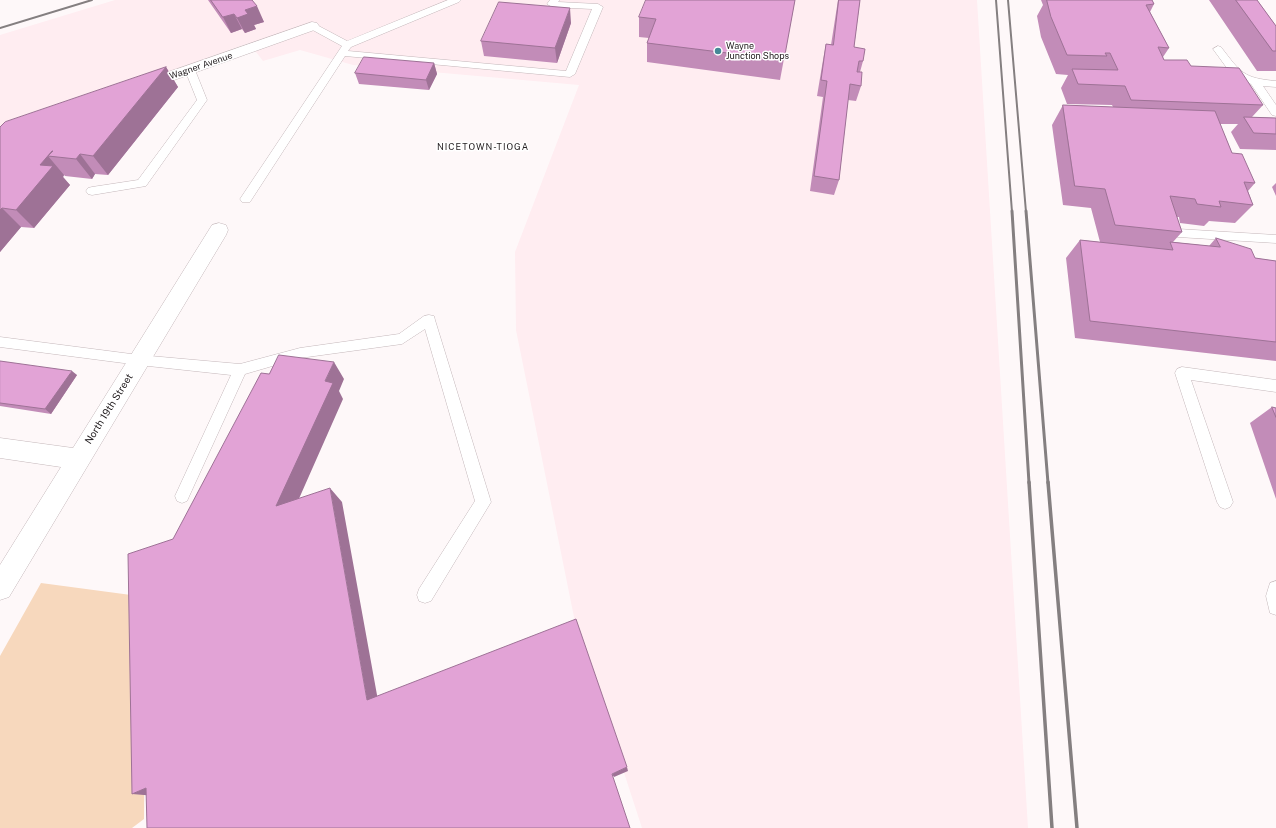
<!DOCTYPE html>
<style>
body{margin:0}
canvas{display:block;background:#fef8f9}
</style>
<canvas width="1276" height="828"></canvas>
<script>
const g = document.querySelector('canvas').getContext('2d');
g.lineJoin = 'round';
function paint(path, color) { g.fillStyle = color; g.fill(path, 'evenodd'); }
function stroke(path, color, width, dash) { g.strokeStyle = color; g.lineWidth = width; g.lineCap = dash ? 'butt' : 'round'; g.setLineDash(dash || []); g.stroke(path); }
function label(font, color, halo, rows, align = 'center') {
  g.font = font + ' "Public Sans",sans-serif'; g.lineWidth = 3; g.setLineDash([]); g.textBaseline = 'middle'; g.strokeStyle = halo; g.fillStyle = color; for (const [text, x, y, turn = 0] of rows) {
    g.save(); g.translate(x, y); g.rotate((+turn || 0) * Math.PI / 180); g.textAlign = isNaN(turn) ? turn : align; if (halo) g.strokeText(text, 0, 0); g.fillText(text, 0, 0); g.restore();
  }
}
paint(new Path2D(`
 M115 0H977L1028 828H642L575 622 516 330 515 252 579 85 353 65 300 50 263 61 249 43 0 131V35Z`), '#ffedf1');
paint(new Path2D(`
 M41 583 146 597 144 819 132 828H0V656Z`), '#f7d8bd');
const lane = new Path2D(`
 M448 0H461L459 2 351 47 348 51 566 71 592 9 552 7 547 4 550 0H560L558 2 598 4 603 7 575 74 570 77 345 56 250 202H242L240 199 342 46 309 28 307 26 309 24H315L347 41Z
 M1218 46 1221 47C1241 73 1243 78 1276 81V87L1263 86 1276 105V116L1272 115 1251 84 1232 75 1213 49Z
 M190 67 195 70 207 100 146 186 92 195 88 194 86 191 88 188 92 187 138 180 197 100 185 70Z
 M1178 229 1276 235V243L1178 237 1174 236 1172 233 1174 230Z
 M429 315 434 316 435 320 491 502 431 601 425 603 419 601 417 595 419 589 475 501 425 329 402 344 300 358 245 374 187 501 182 503 177 501 175 496 231 375 139 365 0 347V337L139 355 240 364 300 348 399 334 424 316Z
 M1182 367 1276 380V392L1191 380 1233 502 1230 507 1225 509 1220 507 1217 502 1175 373 1177 369Z
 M1276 581V615L1270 613 1266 596 1270 583Z`);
const street = new Path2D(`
 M312 22 317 23 319 26 317 29 149 89 143 91 137 89 135 86 137 83Z
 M219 223 226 225 228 230 226 235 9 597 0 600V565L61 467 0 458V438L73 448 212 225Z`);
stroke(lane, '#c4b7ba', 1);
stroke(street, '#c4b7ba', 1);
paint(lane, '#fff');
paint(street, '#fff');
stroke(new Path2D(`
 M996 0 1012 212
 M1008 0 1026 212
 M0 28 92 0`), '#847f80', 2);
stroke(new Path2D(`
 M1012 211 1029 483
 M1026 211 1048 483`), '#847f80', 3);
stroke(new Path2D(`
 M1029 482 1052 828
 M1048 482 1077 828`), '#847f80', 3.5);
paint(new Path2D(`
 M208 0H252L264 22 254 25 256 29 245 33 242 29 231 33Z
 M795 0 780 80 647 62V43L649 38 639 37V17Z
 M838 0H860L854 47 863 61 860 72 861 86 856 101 848 100 839 180 834 195 810 191 823 97 817 96 823 60 826 44 831 45Z
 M1041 0H1152L1154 4 1150 12 1169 48 1163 57 1164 60 1191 66 1263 105 1252 117 1276 118V150L1240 149 1231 132 1238 124H1220L1232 153 1255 183 1248 191 1253 205 1235 223 1209 221 1204 226 1180 223 1179 217H1177L1182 232 1173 242 1209 246 1216 238 1255 258 1276 261V361L1075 338 1066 258 1080 240 1100 242 1091 208 1063 205 1052 125 1063 105 1113 107 1112 105 1067 104 1061 88 1068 75 1056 74 1041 37 1037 16 1043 5Z
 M1209 0H1257L1276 26V71H1257Z
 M571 23 557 63 484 56 481 41Z
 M434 63 437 74 429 90 359 84 355 73Z
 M166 67 178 87 108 175 95 174 92 179 65 176 64 175 63 177 70 185 34 228 21 227 0 252V127Z
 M1276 183V196L1272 187Z
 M0 361 77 375 51 414 0 406Z
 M1272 407 1276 408V499L1250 423Z`), '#c28cb8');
paint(new Path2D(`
 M257 6 264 22 254 25 256 29 245 33 237 18 245 10Z
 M570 8 571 23 557 63 555 48Z
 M234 14 242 29 231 33 223 17Z
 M434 63 437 74 429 90 426 80Z
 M166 67 178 87 108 175 93 156Z
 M52 151 57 157 48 156 64 175 63 177 70 185 34 228 16 210 40 165Z
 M80 154 95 174 92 179 76 159Z
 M2 208 21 227 0 252V210Z
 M334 362 344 379 339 391 343 399 290 519 276 506 325 381Z
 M72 371 77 375 51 414 45 409Z
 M330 488 342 502 379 706 367 700Z
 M627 767 628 771 614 777 612 774Z
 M146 788 156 796 132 794Z`), '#9e7296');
const building = new Path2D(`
 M211 0H252L257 6 245 10 248 14 237 18 234 14 223 17Z
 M646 0H795L784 60 647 43 656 19 639 17Z
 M839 0H860L854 47 865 49 863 61H859L857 72H862L861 86 850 84 839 180 814 176 827 81 821 80 826 44 833 45Z
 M1047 0H1152L1154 4 1146 5 1169 48 1158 47 1164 60H1187L1191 66 1239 68 1263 105 1131 100 1125 86 1078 84 1072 69 1118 70 1110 53H1105L1107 56 1067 55 1051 17Z
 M1236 0H1257L1276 26V51H1273Z
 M499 2 570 8 555 48 481 41Z
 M364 57 434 63 426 80 355 73Z
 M166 67 93 156 80 154 76 159 48 156 53 151H52L40 165 53 166 16 210 2 208 0 210V127L5 122Z
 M1063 105 1215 111 1232 153 1242 154 1255 183 1244 182 1253 205 1219 201 1221 207 1197 204 1195 199 1170 196 1182 232 1115 225 1105 189 1075 186Z
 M1244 117 1276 118V134L1254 133Z
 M1216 238 1251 249 1255 258 1276 261V342L1090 321 1080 240 1173 250 1170 242 1220 247Z
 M279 355 334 362 325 381 333 383 276 506 330 488 367 700 576 619 627 767 612 774 630 828H147L146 788 132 794 128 554 173 539 261 373 269 374Z
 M0 361 72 371 45 409 0 403Z
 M1272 407 1276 408V417Z`);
paint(building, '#e2a3d6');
stroke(building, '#9e7296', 1);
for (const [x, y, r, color] of [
 [718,51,4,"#458897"]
]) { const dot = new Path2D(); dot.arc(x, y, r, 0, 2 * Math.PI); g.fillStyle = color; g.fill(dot); stroke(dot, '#fff', 1.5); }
label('9px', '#262123', '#fff', [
 ["Wayne",726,46],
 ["Junction Shops",726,56]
], 'left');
label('9px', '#262123', '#fff', [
 ["Wagner Avenue",201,66,-19]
]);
g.letterSpacing = '1px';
label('9px', '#262123', '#fff', [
 ["NICETOWN-TIOGA",483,147]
]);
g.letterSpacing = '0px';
label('10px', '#262123', '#fff', [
 ["North 19th Street",109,409,-58]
]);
</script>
